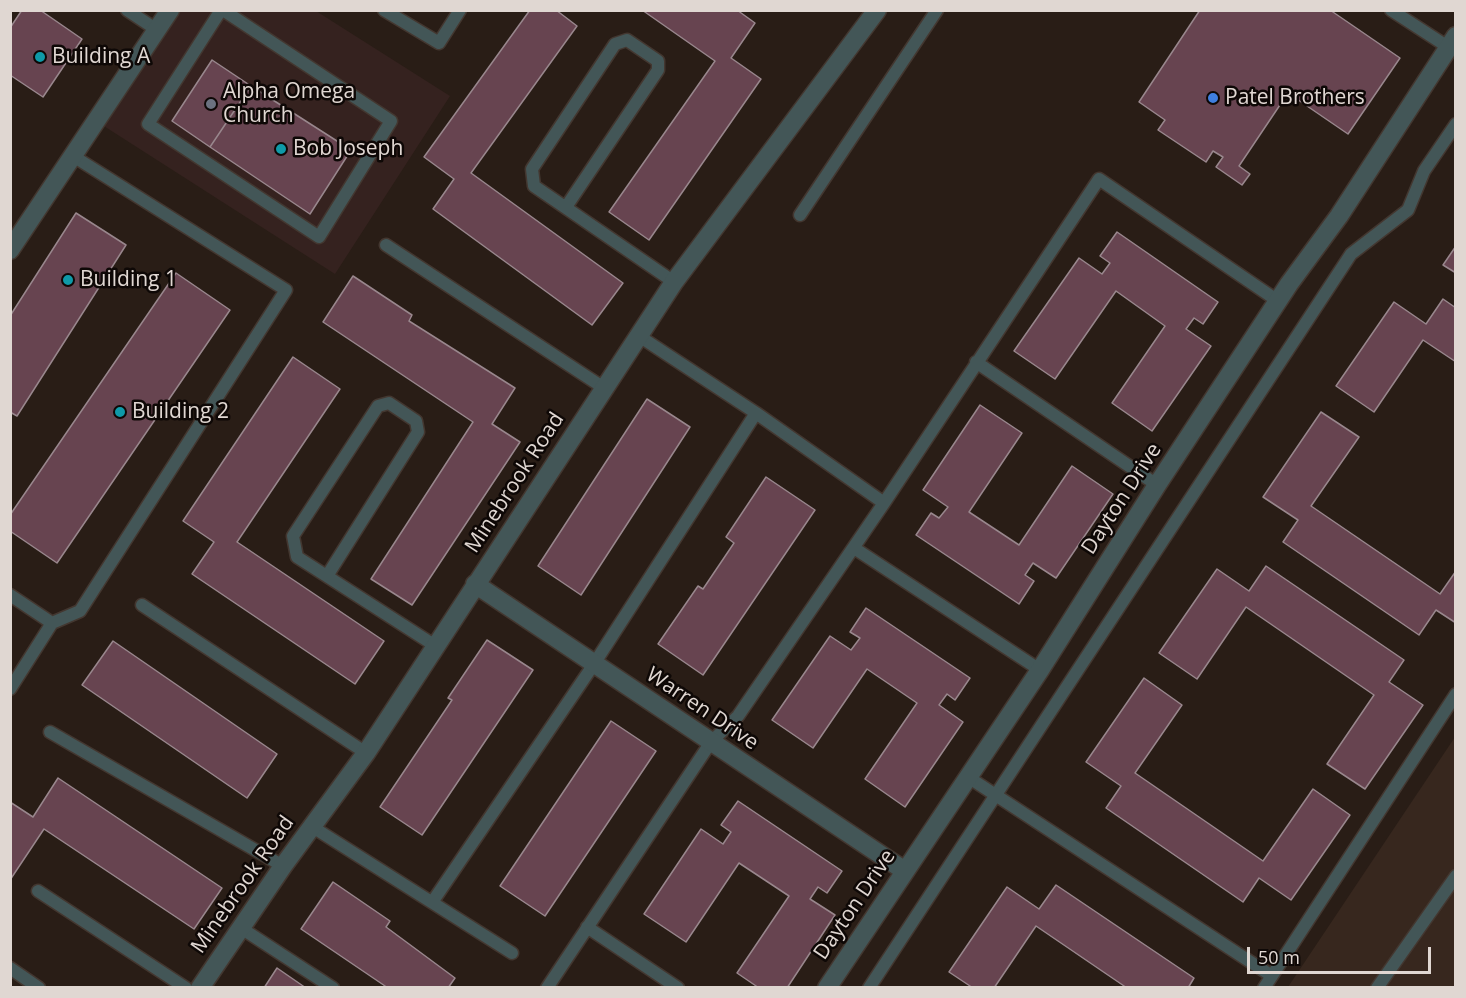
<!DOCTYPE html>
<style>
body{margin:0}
#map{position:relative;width:1466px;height:998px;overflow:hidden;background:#291d16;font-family:"Open Sans",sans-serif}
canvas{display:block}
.frame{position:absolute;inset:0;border:12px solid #e0d7d2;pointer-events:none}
.scale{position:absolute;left:1247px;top:947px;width:184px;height:27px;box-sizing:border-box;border:3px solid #e0d7d2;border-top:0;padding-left:8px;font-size:18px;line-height:21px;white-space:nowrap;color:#e0d7d2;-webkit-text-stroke:4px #0e0806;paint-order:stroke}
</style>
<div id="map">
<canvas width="1466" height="998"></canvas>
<div class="frame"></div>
<div class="scale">50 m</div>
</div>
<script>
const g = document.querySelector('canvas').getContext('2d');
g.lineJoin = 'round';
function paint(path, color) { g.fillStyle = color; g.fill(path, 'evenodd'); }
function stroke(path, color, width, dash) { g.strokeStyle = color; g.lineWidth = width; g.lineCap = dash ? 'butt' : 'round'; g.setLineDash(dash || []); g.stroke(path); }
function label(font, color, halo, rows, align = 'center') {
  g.font = font + ' "Open Sans",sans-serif'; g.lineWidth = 5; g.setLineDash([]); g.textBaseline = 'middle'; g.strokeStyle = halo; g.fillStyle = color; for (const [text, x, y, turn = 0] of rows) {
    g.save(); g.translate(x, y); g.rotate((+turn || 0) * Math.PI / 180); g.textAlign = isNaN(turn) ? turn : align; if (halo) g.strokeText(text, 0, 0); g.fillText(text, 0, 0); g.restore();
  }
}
paint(new Path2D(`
 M1455 737V987H1288Z`), '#37271e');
paint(new Path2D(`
 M170 11H316L450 96 335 274 96 121Z`), '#35221f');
const building = new Path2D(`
 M22 10H40L82 39 43 97 10 75V28Z
 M530 10H556L577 26 471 173 623 283 592 325 433 209 454 179 424 157Z
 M642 10H737L755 23 731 58 761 79 649 240 609 212 715 61Z
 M1200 10H1330L1400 58 1348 134 1288 93 1239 166 1250 174 1242 185 1216 167 1223 157 1213 151 1206 162 1158 130 1165 120 1139 102Z
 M212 60 251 86 210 147 172 121Z
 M251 86 351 150 310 214 210 147Z
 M76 213 126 245 17 416 10 412V316Z
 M1117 232 1218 302 1203 324 1194 318 1186 329 1211 346 1152 431 1112 403 1165 326 1116 291 1055 379 1014 351 1079 258 1102 274 1110 263 1100 256Z
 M1456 246V273L1443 265Z
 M176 273 230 310 57 563 10 531V515Z
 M353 276 412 315 409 321 515 388 492 424 520 442 412 605 371 579 473 422 323 322Z
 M1443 299 1456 308V362L1423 340 1374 412 1336 386 1394 302 1426 324Z
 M293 357 340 389 237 542 384 641 355 684 192 574 214 542 183 521Z
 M647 399 690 427 581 595 538 566Z
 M980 405 1022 433 969 512 1019 545 1072 466 1113 494 1056 578 1033 563 1025 575 1034 581 1019 604 916 535 931 513 939 518 948 507 923 490Z
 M1321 412 1359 437 1311 506 1440 594 1456 571V623L1436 610 1419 635 1283 542 1298 520 1263 497Z
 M766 477 815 510 703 675 658 644 698 586 703 589 734 543 726 537Z
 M1266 566 1404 660 1389 682 1423 705 1365 789 1327 764 1374 695 1246 607 1197 679 1159 653 1217 569 1249 591Z
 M866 608 970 678 955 700 947 694 939 705 963 722 905 807 865 779 917 703 867 669 813 748 772 720 830 636 851 650 860 638 850 632Z
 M487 640 533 670 422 835 380 807 452 700 448 698Z
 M113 641 277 754 247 798 82 685Z
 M1144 678 1182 705 1135 773 1263 861 1313 789 1350 815 1291 900 1259 878 1243 902 1106 808 1121 786 1086 762Z
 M611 721 656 751 545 916 500 886Z
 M58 778 222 888 194 929 44 829 10 880V802L33 817Z
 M738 801 842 871 827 893 818 887 810 899 835 915 787 988H759L737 973 789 896 739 863 686 942 644 914 701 829 723 844 731 832 721 825Z
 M333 882 390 921 386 927 455 978 448 988H388L301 929Z
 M1056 885 1194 978 1188 988H1127L1036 926 994 988H973L949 972 1007 887 1039 909Z
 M277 968 306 988H264Z`);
paint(building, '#674450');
stroke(building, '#99878d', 1.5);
const lane = new Path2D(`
 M127 10 157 30
 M221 10 148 124 319 237 391 121 223 10
 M384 10 439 43 460 10
 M1391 10 1448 47
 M566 207 658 70V61L627 40 615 44 532 169 534 186 674 282
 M800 215 937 10
 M386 245 604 388
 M639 336 756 413 884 503
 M976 362 1157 485
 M854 548 1040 670
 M327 576 418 432 416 421 389 403 378 406 293 536 297 557 434 645
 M10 595 52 623
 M142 605 366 753
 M10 689 52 623 80 611 286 290 73 156
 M50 732 283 866
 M968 777 1272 976
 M311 826 512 953
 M38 891 186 988
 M433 901 594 664 756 413
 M587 927 678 988
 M241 928 333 988
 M10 968 39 988
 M547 988 711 742 738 716 884 503 1099 179 1278 301
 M869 988 1351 254 1408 210 1424 171 1456 124
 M1264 988 1456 694
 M1377 988 1456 876`);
const street = new Path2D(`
 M10 250 170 10
 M475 584 905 871
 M200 988 283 866 366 753 674 282 877 10
 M827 988 1040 670 1157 485 1289 284 1339 216 1456 36`);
stroke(lane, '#433730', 15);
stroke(street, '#433730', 21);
stroke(lane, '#435657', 12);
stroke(street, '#435657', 18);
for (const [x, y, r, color] of [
 [40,57,6,"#0f9aa8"],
 [1213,98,6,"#3f7fe0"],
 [211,104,6,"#6b7280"],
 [281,149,6,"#0f9aa8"],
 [68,280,6,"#0f9aa8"],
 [120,412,6,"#0f9aa8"]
]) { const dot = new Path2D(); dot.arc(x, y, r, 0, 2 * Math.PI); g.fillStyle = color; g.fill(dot); stroke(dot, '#0e0806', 2); }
label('21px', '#e0d7d2', '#0e0806', [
 ["Building A",52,57],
 ["Alpha Omega",223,92],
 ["Church",223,116],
 ["Patel Brothers",1225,98],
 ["Bob Joseph",293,149],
 ["Building 1",80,280],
 ["Building 2",132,412]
], 'left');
label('21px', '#e0d7d2', '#0e0806', [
 ["Minebrook Road",515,483,-57],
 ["Dayton Drive",1122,499,-57],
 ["Warren Drive",702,709,34],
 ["Minebrook Road",243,885,-55],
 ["Dayton Drive",855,905,-56]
]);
</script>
